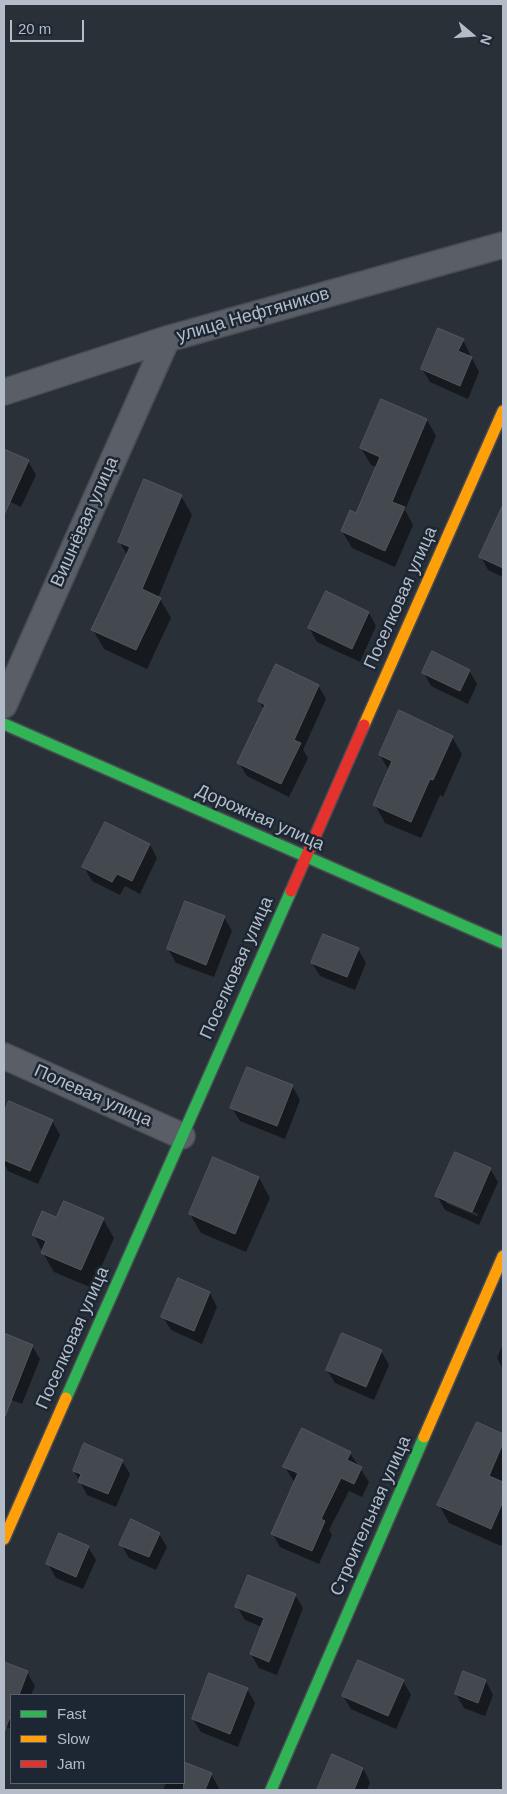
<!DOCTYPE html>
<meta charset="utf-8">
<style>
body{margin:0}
#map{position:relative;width:507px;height:1794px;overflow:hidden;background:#2a3038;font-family:Arial,sans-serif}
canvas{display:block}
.frame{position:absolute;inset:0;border:5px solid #b4bcc9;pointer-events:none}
.legend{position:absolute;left:10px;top:1694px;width:175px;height:90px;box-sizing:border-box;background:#1d2633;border:1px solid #59626f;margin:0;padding:6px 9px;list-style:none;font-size:15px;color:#b4bcc9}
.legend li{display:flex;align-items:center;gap:10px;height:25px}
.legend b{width:25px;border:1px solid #59626f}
.north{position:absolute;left:447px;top:10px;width:50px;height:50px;-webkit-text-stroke:4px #1d2633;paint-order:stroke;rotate:108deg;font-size:14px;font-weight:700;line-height:20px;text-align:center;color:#b4bcc9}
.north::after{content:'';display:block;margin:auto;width:18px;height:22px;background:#b4bcc9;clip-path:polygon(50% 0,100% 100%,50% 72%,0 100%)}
.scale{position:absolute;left:10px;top:20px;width:74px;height:22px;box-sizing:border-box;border:2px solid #b4bcc9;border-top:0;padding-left:6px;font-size:15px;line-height:18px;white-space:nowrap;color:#b4bcc9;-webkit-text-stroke:4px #1d2633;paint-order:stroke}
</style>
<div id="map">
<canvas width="507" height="1794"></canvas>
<div class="frame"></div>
<ul class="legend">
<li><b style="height:6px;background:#30b455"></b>Fast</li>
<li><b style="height:6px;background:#ff9f0a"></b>Slow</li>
<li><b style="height:6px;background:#e5322d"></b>Jam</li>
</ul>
<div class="north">N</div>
<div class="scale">20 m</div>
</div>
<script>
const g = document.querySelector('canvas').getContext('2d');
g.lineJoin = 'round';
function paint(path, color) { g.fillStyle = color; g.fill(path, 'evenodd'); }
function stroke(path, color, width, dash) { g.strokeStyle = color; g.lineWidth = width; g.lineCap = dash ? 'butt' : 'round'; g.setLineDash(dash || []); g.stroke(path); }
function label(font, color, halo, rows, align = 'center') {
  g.font = font + ' Arial,sans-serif'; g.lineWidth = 5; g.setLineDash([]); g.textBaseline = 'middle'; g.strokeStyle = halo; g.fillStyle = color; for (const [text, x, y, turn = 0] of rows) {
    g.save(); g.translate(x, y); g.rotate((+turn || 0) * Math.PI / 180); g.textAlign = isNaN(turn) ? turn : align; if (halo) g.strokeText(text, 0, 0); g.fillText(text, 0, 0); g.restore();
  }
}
paint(new Path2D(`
 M463 340 470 354 469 357 472 358 479 372 468 399 430 382 422 369Z
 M427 420 436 436 405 510 413 525 395 567 352 548 342 531 357 514 377 467 371 465 361 448Z
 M4 450 28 461 36 475 21 507 4 499Z
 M181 496 192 515 158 598 160 599 171 618 147 669 104 649 93 630 127 555 119 541Z
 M493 529 503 534V577L488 570 481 557Z
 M369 613 376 626 360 662 317 642 309 628Z
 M469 670 477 684 468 704 431 686 424 673Z
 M318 685 326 699 303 750 308 758 289 797 247 776 239 763 264 710 259 701Z
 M452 737 462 754 443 797 440 795 421 838 385 823 375 805 389 771 380 755Z
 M106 824 150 845 157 858 140 894 125 886 120 895 92 881 84 867Z
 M224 917 232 931 214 977 176 963 168 949Z
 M358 949 366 963 355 990 320 976 312 963Z
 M292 1086 300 1100 285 1139 240 1121 232 1108Z
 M10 1103 52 1121 60 1135 38 1184 8 1171 4 1164V1116Z
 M213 1159 259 1178 270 1198 246 1252 201 1233 190 1214Z
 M490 1169 498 1182 479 1225 445 1210 437 1196ZM446 1200 478 1214 477 1216 446 1203Z
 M57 1219H103L114 1238 92 1288 54 1272 43 1253 34 1235Z
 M178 1280 210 1293 217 1307 202 1344 171 1330 163 1317Z
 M4 1334 32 1346 40 1359 22 1404 4 1397Z
 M503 1344V1369L497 1358Z
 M381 1351 389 1365 374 1400 335 1383 327 1370Z
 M477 1424 503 1435V1541L501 1546 449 1523 439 1505Z
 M350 1453 369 1482 362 1497 349 1491 329 1530 332 1535 319 1564 280 1547 273 1534 295 1482 293 1480 285 1467Z
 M122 1461 130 1474 116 1507 87 1495 74 1471Z
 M159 1534 167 1547 156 1570 129 1558 121 1544Z
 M88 1547 96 1560 83 1589 56 1578 48 1564Z
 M295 1595 303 1608 277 1675 259 1668 251 1654 262 1627 245 1620 237 1607Z
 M4 1663 27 1672 35 1686 31 1695H11V1729L4 1726Z
 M464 1673 486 1681 493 1695 485 1716 464 1708 456 1694Z
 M403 1681 411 1695 396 1729 351 1709 343 1696Z
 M247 1689 255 1703 238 1747 201 1732 193 1719Z
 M184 1763 211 1774 219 1788 218 1790H163L166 1783H184Z
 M363 1768 370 1782 367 1790H321L320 1788Z`), '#0007');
const building = new Path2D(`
 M438 328 464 339 458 351 472 357 460 386 421 369Z
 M381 399 427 419 392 502 405 507 385 551 341 531 350 510 356 513 380 457 360 448Z
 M4 449 29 460 4 515Z
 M144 479 182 495 142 589 161 598 136 650 91 630 130 547 118 542Z
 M503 505V568L479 557Z
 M326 591 369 612 352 649 308 628Z
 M432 651 470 670 460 691 422 673Z
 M276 664 319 685 294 740 301 743 281 784 237 763 265 705 258 701Z
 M399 710 453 736 433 780 430 779 411 822 373 805 392 761 379 755Z
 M105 822 150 844 132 881 117 874 112 882 82 867Z
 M185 901 225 916 206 965 167 949Z
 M323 934 359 948 347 977 311 963Z
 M247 1067 293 1085 277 1126 230 1108Z
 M9 1101 53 1120 30 1171 4 1160V1113Z
 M455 1152 491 1168 472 1212 435 1196Z
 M213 1157 259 1177 235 1234 189 1214Z
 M64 1201 104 1218 81 1270 41 1253 46 1241 32 1235 42 1211 56 1217Z
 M178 1278 210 1292 194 1331 161 1317Z
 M4 1333 33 1345 5 1416H4Z
 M342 1333 382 1350 366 1387 326 1370Z
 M477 1422 503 1434V1443L489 1476 503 1482V1501L491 1529 437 1505Z
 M302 1428 351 1452 347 1460 362 1467 354 1484 341 1478 321 1519 325 1521 312 1551 271 1534 298 1473 283 1467Z
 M84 1443 123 1460 108 1494 78 1482 81 1474 73 1471Z
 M131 1519 160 1533 149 1557 119 1545Z
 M59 1533 89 1546 76 1577 46 1564Z
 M248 1575 296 1594 269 1662 250 1654 264 1618 235 1607Z
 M358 1660 404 1680 388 1716 342 1696Z
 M4 1662 28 1671 19 1695H11V1714L5 1730Z
 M463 1671 486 1680 478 1703 455 1694Z
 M209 1673 248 1688 230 1734 192 1719Z
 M332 1754 363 1768 354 1790H317Z
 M184 1762 212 1773 205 1790H184Z`);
paint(building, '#444950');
stroke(building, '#52575f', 1);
const street = new Path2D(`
 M4 392 167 339 503 245
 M4 705 167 339
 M4 1056 182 1136`);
const fast = new Path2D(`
 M4 724 503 943
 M66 1398 291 891
 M271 1790 424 1437`);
const slow = new Path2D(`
 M364 725 503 411
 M424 1437 503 1256
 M4 1539 66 1398`);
const jam = new Path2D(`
 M291 891 364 725`);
stroke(street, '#484c53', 28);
stroke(fast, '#484c53', 14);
stroke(slow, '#484c53', 14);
stroke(jam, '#484c53', 14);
stroke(street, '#5a5e66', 25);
stroke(fast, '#30b455', 11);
stroke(slow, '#ff9f0a', 11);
stroke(jam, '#e5322d', 11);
label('18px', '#b4bcc9', '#1d2633', [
 ["улица Нефтяников",253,315,-16],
 ["Вишнёвая улица",85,522,-66],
 ["Поселковая улица",401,598,-66],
 ["Дорожная улица",260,818,24],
 ["Поселковая улица",237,968,-66],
 ["Полевая улица",93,1096,24],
 ["Поселковая улица",73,1338,-66],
 ["Строительная улица",371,1516,-66]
]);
</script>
